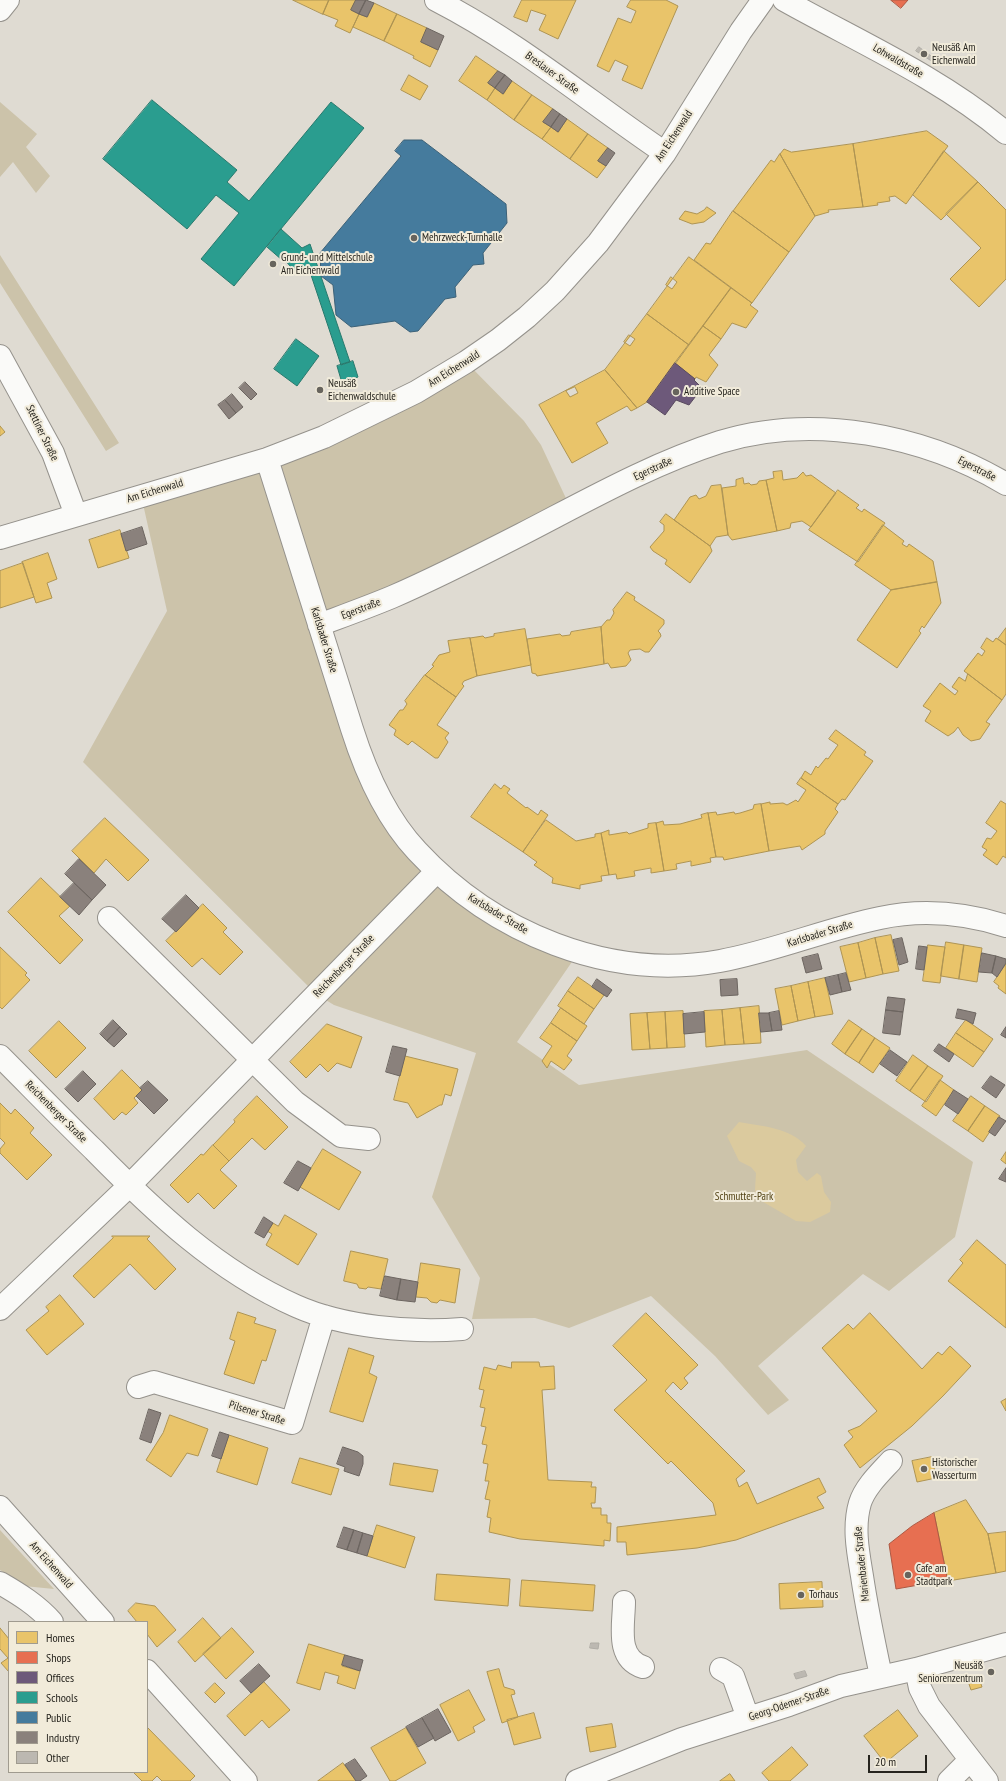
<!DOCTYPE html>
<meta charset="utf-8">
<style>
body{margin:0}
#map{position:relative;width:1006px;height:1781px;overflow:hidden;background:#dfdbd2;font-family:"PT Sans Narrow",sans-serif}
canvas{display:block}
.legend{position:absolute;left:8px;top:1621px;width:140px;height:152px;box-sizing:border-box;background:#f1ebda;border:1px solid #a09b8f;margin:0;padding:5px 7px;list-style:none;font-size:12px;color:#26241e}
.legend li{display:flex;align-items:center;gap:8px;height:20px}
.legend b{width:20px;border:1px solid #a09b8f}
.scale{position:absolute;left:868px;top:1755px;width:59px;height:18px;box-sizing:border-box;border:2px solid #26241e;border-top:0;padding-left:5px;font-size:12px;line-height:14px;white-space:nowrap;color:#26241e;-webkit-text-stroke:3px #f1ebda;paint-order:stroke}
</style>
<div id="map">
<canvas width="1006" height="1781"></canvas>
<ul class="legend">
<li><b style="height:11px;background:#e9c46a"></b>Homes</li>
<li><b style="height:11px;background:#e76f51"></b>Shops</li>
<li><b style="height:11px;background:#6d597a"></b>Offices</li>
<li><b style="height:11px;background:#2a9d8f"></b>Schools</li>
<li><b style="height:11px;background:#457b9d"></b>Public</li>
<li><b style="height:11px;background:#8a817c"></b>Industry</li>
<li><b style="height:11px;background:#bcb8b1"></b>Other</li>
</ul>
<div class="scale">20 m</div>
</div>
<script>
const g = document.querySelector('canvas').getContext('2d');
g.lineJoin = 'round';
function paint(path, color) { g.fillStyle = color; g.fill(path, 'evenodd'); }
function stroke(path, color, width, dash) { g.strokeStyle = color; g.lineWidth = width; g.lineCap = dash ? 'butt' : 'round'; g.setLineDash(dash || []); g.stroke(path); }
function label(font, color, halo, rows, align = 'center') {
  g.font = font + ' "PT Sans Narrow",sans-serif'; g.lineWidth = 4; g.setLineDash([]); g.textBaseline = 'middle'; g.strokeStyle = halo; g.fillStyle = color; for (const [text, x, y, turn = 0] of rows) {
    g.save(); g.translate(x, y); g.rotate((+turn || 0) * Math.PI / 180); g.textAlign = isNaN(turn) ? turn : align; if (halo) g.strokeText(text, 0, 0); g.fillText(text, 0, 0); g.restore();
  }
}
paint(new Path2D(`
 M0 102 37 134 26 147 50 176 36 193 13 162 0 177Z
 M0 255 119 443 106 451 0 283Z
 M466 362 524 421 541 445 571 509 319 625 359 750 437 871 578 953 517 1042 579 1085 807 1050 973 1162 955 1237 889 1291 863 1274 758 1366 789 1400 768 1415 715 1356 651 1296 569 1328 535 1318 472 1319 480 1278 432 1197 476 1053 334 1005 316 994 83 762 167 611 141 495 267 459Z
 M0 1530 54 1589 24 1586 0 1570Z`), '#ccc3aa');
paint(new Path2D(`
 M739 1122C761 1126 791 1128 806 1146L796 1160 798 1172 807 1181 817 1173 821 1176 824 1192 831 1202 830 1212 810 1222 796 1221 758 1199 755 1190 756 1173 751 1167 739 1161 727 1136Z`), '#dbca9e');
const homes = new Path2D(`
 M293 0H329L323 14Z
 M329 0H356L351 10 359 14 350 33 335 26 338 20 323 14Z
 M522 0H576L558 39 539 30 546 15 531 10 527 22 514 17Z
 M631 0H666L678 6 642 89 622 80 628 66 615 60 609 72 597 66 618 18 631 23 636 11 627 7Z
 M374 3 397 14 384 41 353 27 359 14 367 17Z
 M397 14 427 28 421 42 438 50 430 67 413 58 414 56 384 41Z
 M476 56 498 71 488 83 495 88 487 100 459 81Z
 M409 75 428 86 420 100 401 90Z
 M512 81 532 95 514 120 487 100 495 88 503 94Z
 M532 95 553 109 543 122 551 127 542 139 514 120Z
 M567 119 588 134 570 159 542 139 551 127 558 132Z
 M927 131 948 146 906 204 895 196 889 197 890 201 877 203 878 205 863 207 853 144Z
 M588 134 608 148 598 161 606 166 597 178 570 159Z
 M853 144 863 207 828 210 829 212 815 216 780 154 784 149 791 152Z
 M944 151 978 182 941 220 913 195Z
 M780 154 815 216 789 252 733 211 771 160 774 162Z
 M978 182 1006 210V279L979 307 950 279 981 248 946 214Z
 M707 207 716 213 704 222 692 224 679 219 685 211 697 214 704 210Z
 M733 211 789 252 752 303 694 260 706 243 710 244Z
 M689 257 731 288 689 345 647 314Z
 M671 277 677 282 672 289 666 285Z
 M731 288 752 303 750 305 758 311 746 328 732 323 721 339 703 326Z
 M647 314 689 345 647 402 637 408 605 370Z
 M703 326 721 339 709 355 718 365 706 382 696 377 695 379 675 363Z
 M629 335 635 339 630 346 624 342Z
 M605 370 637 408 631 411 627 406 596 423 608 443 572 463 539 405Z
 M575 387 578 393 570 397 566 391Z
 M0 426 5 432 0 436Z
 M782 471 783 480 797 478 803 472 806 476 811 475 836 493 811 527 802 521 791 523 790 528 777 531 766 480 774 478 773 472Z
 M743 478 744 484 749 483 751 485 757 484 759 481 766 480 777 531 732 540 728 535 722 488 736 486V480Z
 M721 485 728 535 716 537 710 546 674 520 690 497 696 495 699 499 706 496 711 486Z
 M838 490 859 505 856 508 862 512 864 509 885 523 858 562 809 530Z
 M666 514 710 546 712 551 690 583 665 564 667 560 653 551 650 547 664 531V525L660 522Z
 M883 525 904 541 902 544 907 547 909 544 933 561 937 582 891 590 855 565Z
 M120 530 129 558 98 568 89 540Z
 M48 553 57 579 47 583 52 598 36 603 22 562Z
 M23 563 34 597 0 608V571Z
 M937 582 941 603 924 628 922 626 919 631 921 633 897 668 857 640 891 590Z
 M627 592 635 597 634 600 664 620V624L658 631 660 633 661 636 649 652H645L640 649 630 650 628 653 631 660 626 666 611 668 608 663 604 664 601 627 607 620H610L614 613 613 610Z
 M601 627 604 664 537 676 536 674 532 673 527 639 560 634 562 636 570 635 571 632Z
 M1006 628V645L998 639Z
 M525 629 531 665 477 676 470 638 483 636 485 638 494 636V634Z
 M470 638 477 676 464 681 462 684 464 686 456 697 425 675 434 666 432 665 439 655 450 652 448 641Z
 M987 638 993 642 996 638 1006 645V694L1002 700 964 671 978 653 982 656 983 654 985 651 981 648Z
 M968 674 1002 700 986 722 990 724 980 739 971 741 963 735 958 727 954 732 948 736 925 721 931 711 923 706 940 683 955 695 958 691 952 687 959 677 965 681Z
 M425 675 456 697 437 725 449 733 445 738 448 742 438 758H435L412 741 408 745 394 735 396 730 389 725 400 710H403L407 704 405 701Z
 M836 730 866 752 864 755 873 761 845 800 842 799 838 804 801 778 805 771 811 775 816 766 818 768 826 758 828 759 838 745 829 739Z
 M801 778 838 804 835 809 838 812 825 831V834L802 850 800 846 769 851 761 804 770 802V804L783 803 787 805 796 800 798 802 806 790 797 784Z
 M495 784 501 789 504 785 510 789 507 793 526 808 527 807 538 815 541 810 548 815 523 852 471 817Z
 M1001 801 1006 804V858L1003 856 997 865 983 855 987 850 982 847 987 838 991 839 997 831 986 823Z
 M761 804 769 851 724 860 723 857H716L708 813 716 812 717 815 734 812 735 814 740 813 753 809 754 805Z
 M708 813 716 857 710 858 711 862 691 866V861L676 864 677 869 664 871 656 823 663 821 664 825 680 824 702 818 701 815Z
 M105 818 149 860 128 881 106 859 94 873 72 851Z
 M546 820 576 841 595 837V834L601 833 609 875 601 876 602 881 580 885V889L552 883 553 878 534 865 537 862 523 852Z
 M656 823 664 871 651 873V868L634 871 635 876 617 879 616 874 609 875 601 833 609 830V835L627 832 629 834 648 828V824Z
 M41 878 70 906 59 916 83 940 60 964 8 912Z
 M203 904 227 928 223 932 243 952 220 975 202 958 192 967 166 941Z
 M891 935 899 971 883 974 875 938Z
 M875 938 883 974 866 978 858 943Z
 M946 942 964 945 959 979 941 976Z
 M858 943 866 978 849 982 840 947Z
 M928 945 945 947 940 983 923 981Z
 M964 945 982 948 977 982 959 979Z
 M0 947 27 973 25 975 30 980 2 1009 0 1007Z
 M1006 964V994L998 988 999 986 994 982Z
 M578 977 604 995 594 1009 568 991Z
 M825 978 833 1014 815 1017 808 982Z
 M808 982 815 1017 798 1021 791 986Z
 M791 986 798 1021 782 1025 775 989Z
 M568 991 594 1009 584 1024 558 1006Z
 M759 1006 761 1043 744 1044 740 1008Z
 M561 1008 587 1026 577 1041 551 1023Z
 M740 1008 744 1044 725 1045 722 1010Z
 M722 1010 725 1045 706 1047 704 1011Z
 M683 1011 685 1047 667 1048 665 1012Z
 M665 1012 667 1048 650 1049 647 1013Z
 M647 1013 650 1049 632 1050 630 1014Z
 M849 1020 862 1029 845 1054 832 1044Z
 M966 1020 993 1039 984 1052 956 1033Z
 M59 1021 86 1048 56 1078 29 1051Z
 M551 1023 577 1041 567 1056 572 1060 564 1070 551 1061 547 1068 542 1061 552 1046 540 1038Z
 M327 1024 362 1037 351 1068 337 1063 328 1072 320 1064 306 1078 290 1062Z
 M862 1029 875 1038 859 1063 845 1054Z
 M956 1033 984 1052 973 1067 946 1048Z
 M875 1038 890 1048 873 1073 859 1063Z
 M913 1055 928 1066 910 1091 896 1081Z
 M405 1056 458 1069 451 1096 445 1094 442 1105H440L417 1118 408 1103 394 1100Z
 M928 1066 943 1076 926 1102 910 1091Z
 M122 1070 142 1090 134 1098 138 1103 126 1115 122 1112 114 1120 94 1099Z
 M940 1080 954 1090 936 1116 922 1106Z
 M257 1096 288 1127 265 1150 252 1138 229 1161 213 1145 235 1122 234 1120Z
 M971 1096 985 1106 968 1131 953 1121Z
 M0 1103 11 1114 15 1109 34 1128 30 1133 52 1155 27 1180 0 1153V1149L5 1143 0 1138Z
 M985 1106 1000 1116 983 1142 968 1131Z
 M213 1145 229 1161 220 1170 237 1186 214 1209 198 1193 188 1203 170 1185 201 1154 203 1155Z
 M323 1149 361 1172 339 1210 300 1187Z
 M1006 1152V1164L1001 1160Z
 M285 1215 317 1234 298 1265 266 1245 272 1234 267 1231 273 1223 278 1226Z
 M112 1236H150L147 1239 176 1269 155 1290 130 1264 94 1298 73 1276 113 1238Z
 M977 1240 1006 1265V1328L948 1281 963 1263 960 1260Z
 M351 1251 388 1259 381 1289 368 1287 366 1289 359 1288 357 1284 344 1281Z
 M421 1263 460 1269 455 1303 440 1300 437 1303 431 1302 427 1298 416 1297Z
 M60 1295 84 1324 47 1355 26 1330 49 1311 46 1307Z
 M238 1312 256 1318 254 1323 276 1330 266 1361 262 1360 254 1384 224 1374 235 1341 230 1339Z
 M646 1313 698 1365 684 1378 688 1383 681 1390 673 1382 665 1391 745 1471 736 1479 739 1487 747 1482 757 1504 819 1478 826 1492 817 1497 824 1508 736 1540 697 1548 627 1555 626 1542H617V1527L716 1515 713 1503 671 1461 668 1464 614 1410 647 1380 613 1346Z
 M870 1313 922 1369 938 1352 942 1355 950 1346 971 1366 943 1396 912 1426 860 1468 844 1445 853 1437 848 1431 860 1426 877 1411 822 1348 848 1324 853 1329Z
 M349 1348 374 1356 369 1373 377 1377 363 1422 330 1412Z
 M512 1362H539L540 1367 554 1366 555 1389 542 1390 548 1480 592 1482 591 1487H596L595 1503H591L592 1508H601V1515H607V1523H611L610 1541 604 1540V1546L520 1539 489 1532 491 1518 487 1517 490 1500 485 1499 489 1481H485L488 1464 483 1463 487 1445 482 1444 486 1427 481 1426 485 1408 480 1407 484 1390 479 1389 484 1367 496 1370 498 1365 511 1368Z
 M1006 1399V1411L1001 1402Z
 M170 1415 208 1429 198 1456 187 1453 171 1477 146 1460 163 1433Z
 M229 1435 268 1448 257 1485 217 1472Z
 M932 1457 936 1478 917 1482 912 1461Z
 M300 1458 339 1469 331 1495 292 1483Z
 M394 1463 438 1470 433 1492 390 1485Z
 M966 1500 988 1534 996 1573 948 1581 934 1513Z
 M377 1525 415 1537 405 1568 367 1556Z
 M1006 1532V1571L996 1573 988 1534Z
 M437 1574 510 1579 508 1606 435 1600Z
 M522 1580 595 1585 593 1611 520 1606Z
 M822 1582 823 1607 780 1609 779 1584Z
 M136 1603 155 1606 176 1630 157 1647 147 1634V1622H137L128 1611Z
 M203 1618 221 1638 195 1662 178 1642Z
 M0 1628 9 1639V1672L1 1663 8 1658 0 1649Z
 M232 1628 254 1652 226 1679 203 1654Z
 M309 1644 345 1655 342 1666 360 1671 355 1689 337 1683 339 1676 325 1672 320 1690 297 1683Z
 M499 1669 504 1687 514 1690 515 1694 511 1695 518 1717 502 1723 487 1672Z
 M980 1681 982 1687 971 1690 969 1684Z
 M264 1682 290 1710 269 1728 262 1720 245 1736 227 1716Z
 M215 1683 225 1693 215 1703 205 1693Z
 M469 1690 485 1720 473 1727 475 1732 458 1741 440 1705Z
 M898 1710 918 1736 885 1763 864 1736Z
 M534 1713 541 1738 514 1745 507 1720Z
 M612 1724 616 1747 590 1752 586 1728Z
 M147 1727 195 1776 190 1781H162L157 1776 152 1781H142L133 1772H147Z
 M406 1728 426 1763 395 1781H390L371 1748Z
 M792 1747 808 1765 790 1781H769L762 1773Z
 M343 1763 356 1781H318Z
 M730 1774 735 1781H720Z`);
paint(homes, '#e9c46a');
stroke(homes, '#ae9453', 1);
const shops = new Path2D(`
 M891 0H908L901 8Z
 M934 1513 947 1577 930 1580V1583L896 1589 889 1544 912 1526Z`);
paint(shops, '#e76f51');
stroke(shops, '#ad5842', 1);
const offices = new Path2D(`
 M675 363 695 379 694 380 702 388 689 405 676 400 665 415 647 402Z`);
paint(offices, '#6d597a');
stroke(offices, '#58495e', 1);
const schools = new Path2D(`
 M152 100 237 170 227 182 249 201 331 102 364 128 234 286 201 259 239 213 216 195 187 229 103 159Z
 M281 229 302 248 310 244 350 362 341 365 308 266 298 275 283 258 282 260 267 247Z
 M296 339 319 356 297 386 274 369Z
 M353 361 358 377 342 383 337 366Z`);
paint(schools, '#2a9d8f');
stroke(schools, '#29796d', 1);
const public = new Path2D(`
 M404 140H422L506 204 507 223 483 253 484 264 473 265 455 287 456 297 445 299 418 331 410 332 395 321 351 327 336 315 333 285 321 276 320 253 401 156 395 151Z`);
paint(public, '#457b9d');
stroke(public, '#3c6177', 1);
const industry = new Path2D(`
 M356 0H366L359 14 351 10Z
 M366 0 374 3 367 17 359 14Z
 M427 28 444 36 438 50 421 42Z
 M498 71 505 75 495 88 488 83Z
 M505 75 512 81 503 94 495 88Z
 M553 109 560 114 551 127 543 122Z
 M560 114 567 119 558 132 551 127Z
 M608 148 615 153 606 166 598 161Z
 M245 382 257 394 251 400 239 388Z
 M232 394 243 407 236 413 225 400Z
 M225 400 236 413 229 419 218 405Z
 M142 527 147 544 126 551 121 534Z
 M79 859 106 885 92 900 65 874Z
 M74 883 92 900 79 915 60 897Z
 M186 895 199 908 176 932 162 919Z
 M902 938 908 962 899 965 893 940Z
 M919 946 927 947 924 970 916 969Z
 M982 953 996 956 992 973 979 972Z
 M818 954 822 969 806 973 802 958Z
 M996 956 1006 959V963L997 977 992 973Z
 M846 973 851 990 842 992 838 975Z
 M838 975 842 992 830 995 825 978Z
 M597 979 612 990 607 997 592 987Z
 M737 979 738 995 721 996 720 980Z
 M888 997 905 999 903 1012 886 1010Z
 M958 1009 976 1013 973 1024 966 1020 956 1018Z
 M886 1010 903 1012 900 1035 883 1033Z
 M779 1011 782 1030 772 1031 769 1013Z
 M704 1012 705 1032 684 1034 683 1014Z
 M759 1013H769L772 1031 761 1032Z
 M113 1020 120 1027 107 1041 100 1034Z
 M120 1027 127 1034 114 1047 107 1041Z
 M1006 1027V1038L1001 1035Z
 M939 1044 954 1054 949 1062 934 1051Z
 M393 1046 407 1049 400 1076 386 1072Z
 M890 1050 907 1062 897 1076 880 1064Z
 M83 1071 96 1084 78 1102 65 1089Z
 M991 1076 1005 1085 996 1098 982 1088Z
 M148 1081 168 1100 154 1114 136 1096 142 1090 140 1088Z
 M954 1090 968 1099 958 1114 945 1105Z
 M999 1117 1006 1121 995 1136 989 1132Z
 M298 1161 311 1168 298 1191 284 1183Z
 M1006 1168V1182L999 1179Z
 M264 1217 273 1223 264 1238 255 1233Z
 M385 1276 401 1279 397 1300 380 1296Z
 M401 1279 418 1282 415 1302 397 1300Z
 M149 1409 161 1413 151 1443 140 1439Z
 M220 1432 229 1435 221 1459 212 1456Z
 M343 1447 358 1452 363 1456V1464L359 1476 344 1471 345 1467 337 1464Z
 M344 1527 354 1530 347 1550 337 1547Z
 M354 1530 363 1533 357 1553 347 1550Z
 M363 1533 373 1536 367 1556 357 1553Z
 M345 1655 363 1660 360 1671 342 1665Z
 M259 1664 270 1676 251 1693 240 1681Z
 M438 1709 451 1732 435 1741 422 1718Z
 M422 1718 434 1738 418 1747 406 1727Z
 M355 1759 367 1776 360 1781H356L345 1765Z`);
paint(industry, '#8a817c');
stroke(industry, '#6c6560', 1);
const building = new Path2D(`
 M919 47 935 59 933 62 916 51Z
 M591 1643H599L598 1649 590 1648Z
 M805 1671 807 1676 796 1679 794 1674Z`);
paint(building, '#bcb8b1');
stroke(building, '#afaca5', 1);
const minor = new Path2D(`
 M436 0C518 42 588 101 665 153
 M784 0C859 42 939 77 1006 133
 M0 10 8 0
 M0 356 53 453 76 515
 M267 459 352 729C366 773 385 817 417 851 493 933 609 981 720 961 775 951 826 929 880 918 922 909 965 913 1006 926
 M0 538 267 459 324 437 416 392 466 362 498 340 527 317 555 291 598 243 665 153 741 31 763 0
 M319 625C343 616 368 607 392 597 436 578 479 556 522 534 586 501 651 464 720 442 814 413 924 435 1006 484
 M109 918 295 1102 341 1136 369 1139
 M0 1056C31 1087 62 1119 94 1150 154 1211 217 1271 296 1306 343 1327 411 1333 462 1329
 M0 1309 129 1186 437 871
 M138 1387 154 1382 292 1423 324 1316
 M0 1507 103 1622
 M0 1583C19 1594 37 1605 52 1622
 M624 1602C624 1624 615 1658 643 1667
 M721 1669 733 1676 748 1718
 M916 1669 920 1688 929 1706 987 1781
 M147 1671 246 1781
 M881 1676C874 1643 867 1610 862 1576 858 1552 853 1527 860 1503 865 1487 880 1473 891 1461
 M577 1781 682 1739 789 1705 841 1686 916 1669 1006 1644
 M949 1781 970 1760`);
stroke(minor, '#95928c', 24);
stroke(minor, '#fafaf8', 22);
for (const [x, y, r, color] of [
 [924,54,4,"#67645d"],
 [414,238,4,"#67645d"],
 [273,264,4,"#67645d"],
 [320,390,4,"#67645d"],
 [676,392,4,"#67645d"],
 [924,1469,4,"#67645d"],
 [908,1575,4,"#67645d"],
 [801,1595,4,"#67645d"],
 [991,1672,4,"#67645d"]
]) { const dot = new Path2D(); dot.arc(x, y, r, 0, 2 * Math.PI); g.fillStyle = color; g.fill(dot); stroke(dot, '#f1ebda', 1.5); }
label('11px', '#26241e', '#f1ebda', [
 ["Neusäß Am",932,48],
 ["Eichenwald",932,61],
 ["Mehrzweck-Turnhalle",422,238],
 ["Grund- und Mittelschule",281,258],
 ["Am Eichenwald",281,271],
 ["Neusäß",328,384],
 ["Eichenwaldschule",328,397],
 ["Additive Space",684,392],
 ["Historischer",932,1463],
 ["Wasserturm",932,1476],
 ["Cafe am",916,1569],
 ["Stadtpark",916,1582],
 ["Torhaus",809,1595],
 ["Neusäß",983,1666,"right"],
 ["Seniorenzentrum",983,1679,"right"]
], 'left');
label('11px', '#26241e', '#f1ebda', [
 ["Lohwaldstraße",898,61,30],
 ["Breslauer Straße",552,73,36],
 ["Am Eichenwald",674,136,-57],
 ["Am Eichenwald",454,369,-32],
 ["Stettiner Straße",42,433,64],
 ["Egerstraße",653,469,-25],
 ["Egerstraße",977,469,27],
 ["Am Eichenwald",155,491,-17],
 ["Egerstraße",361,609,-21],
 ["Karlsbader Straße",324,640,73],
 ["Karlsbader Straße",498,914,31],
 ["Karlsbader Straße",820,934,-17],
 ["Reichenberger Straße",344,966,-46],
 ["Reichenberger Straße",56,1112,45],
 ["Pilsener Straße",257,1413,17],
 ["Marienbader Straße",862,1564,-96],
 ["Am Eichenwald",51,1565,48],
 ["Georg-Odemer-Straße",789,1704,-19]
]);
label('11px', '#534416', '#f1ebda', [
 ["Schmutter-Park",744,1197]
]);
</script>
